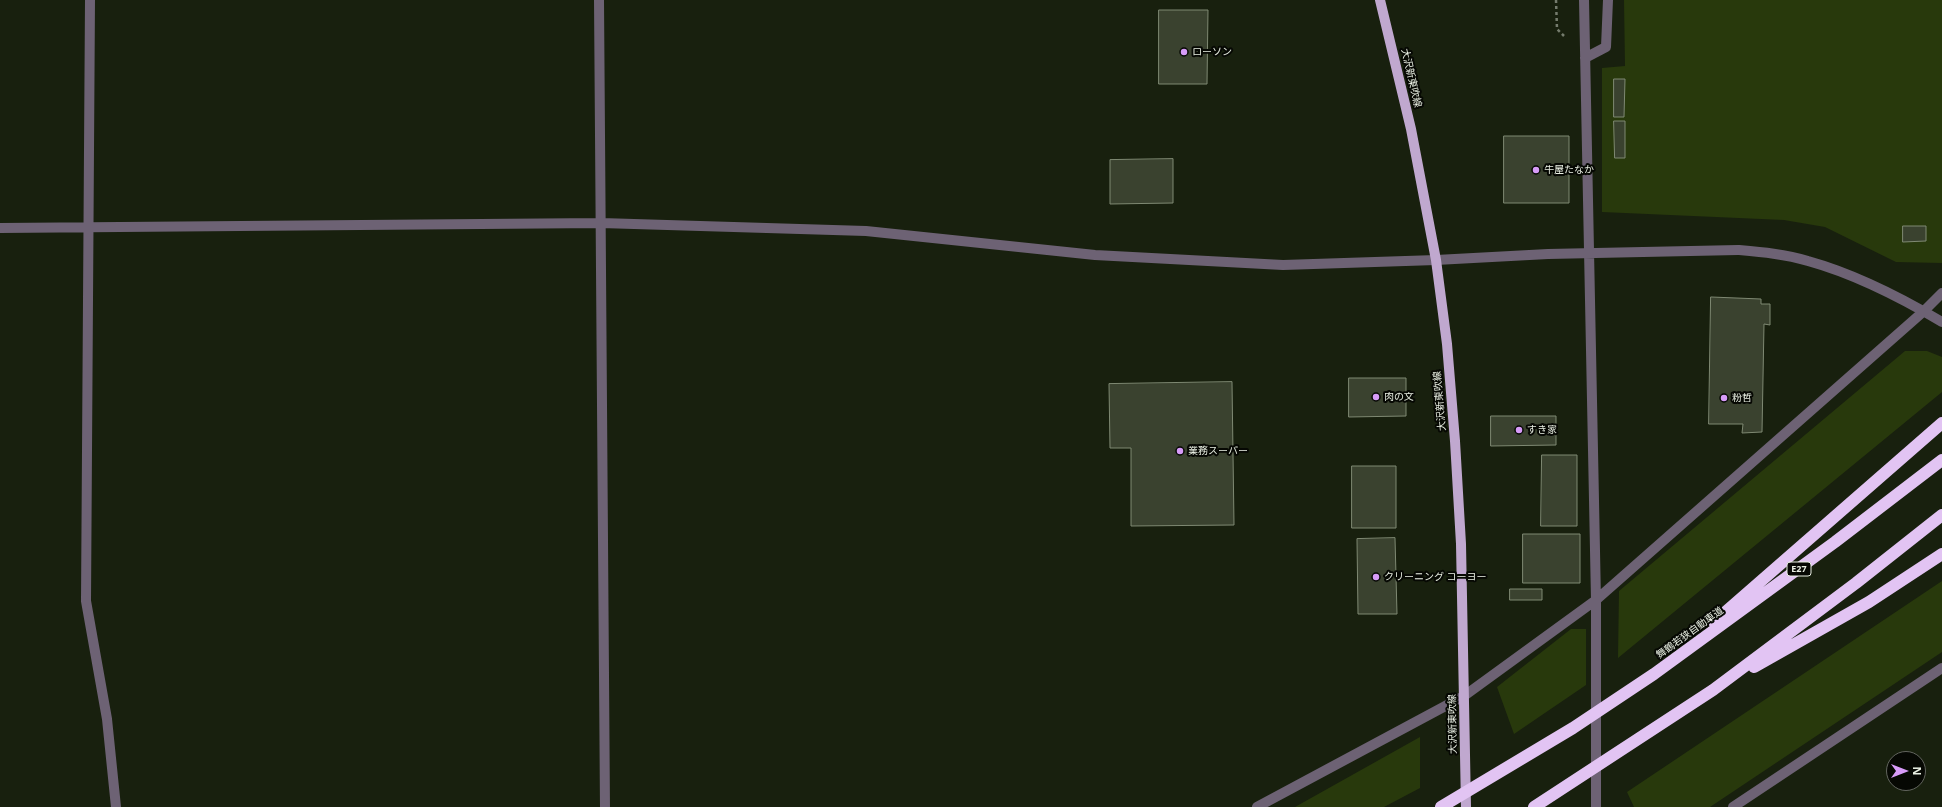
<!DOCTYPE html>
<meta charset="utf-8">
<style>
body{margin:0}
#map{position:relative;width:1942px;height:807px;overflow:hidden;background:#18200e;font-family:"Noto Sans",sans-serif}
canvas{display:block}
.north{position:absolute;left:1886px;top:751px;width:40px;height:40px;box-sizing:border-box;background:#060803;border:1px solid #61645d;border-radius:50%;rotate:90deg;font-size:11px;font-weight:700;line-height:16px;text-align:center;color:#e9efe3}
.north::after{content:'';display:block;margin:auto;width:14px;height:18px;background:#d79bf8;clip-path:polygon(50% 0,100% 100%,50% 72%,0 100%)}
</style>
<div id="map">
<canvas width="1942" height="807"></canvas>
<div class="north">N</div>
</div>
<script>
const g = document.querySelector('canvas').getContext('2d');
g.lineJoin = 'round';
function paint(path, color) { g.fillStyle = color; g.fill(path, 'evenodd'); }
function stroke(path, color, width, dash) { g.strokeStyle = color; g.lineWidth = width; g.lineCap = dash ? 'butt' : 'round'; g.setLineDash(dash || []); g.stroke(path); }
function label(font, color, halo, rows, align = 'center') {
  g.font = font + ' "Noto Sans","Noto Sans JP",sans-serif'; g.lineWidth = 4; g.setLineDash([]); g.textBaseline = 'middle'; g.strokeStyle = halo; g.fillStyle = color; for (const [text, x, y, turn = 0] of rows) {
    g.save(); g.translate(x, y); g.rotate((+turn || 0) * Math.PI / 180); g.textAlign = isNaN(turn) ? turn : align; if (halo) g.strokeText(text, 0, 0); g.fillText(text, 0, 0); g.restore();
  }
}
paint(new Path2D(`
 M1624 0H1942V263L1896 262 1825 227 1784 220 1602 212V68L1625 66Z
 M1905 351H1927L1942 357V392L1618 658 1619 591Z
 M1942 581V652L1710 807H1634L1627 792Z
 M1571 629H1586V685L1514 734 1497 687Z
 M1420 737V788L1384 807H1295Z`), '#28390c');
const building = new Path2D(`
 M1159 10H1208L1207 84H1159Z
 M1614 79H1625L1624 117H1614Z
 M1614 121H1625V158H1615Z
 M1504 136H1569V203H1504Z
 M1173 159V203L1110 204V160Z
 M1903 226H1926V241L1903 242Z
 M1711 297 1761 299V304H1770V325L1764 324 1762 432 1742 433 1743 424H1709Z
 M1349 378H1406V416L1349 417Z
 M1232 382 1234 525 1131 526V448H1110L1109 384Z
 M1491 416H1556V445L1491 446Z
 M1542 455H1577V526H1541Z
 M1352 466H1396V528H1352Z
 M1523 534H1580V583H1523Z
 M1395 538 1397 614H1358L1357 539Z
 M1510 589H1542V600H1510Z`);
paint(building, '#3a422f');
stroke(building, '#7f8973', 1);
stroke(new Path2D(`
 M1556 0 1557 29 1564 36`), '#757c6d', 2.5, [3, 3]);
stroke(new Path2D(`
 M90 0 86 601 107 719 116 807
 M599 0 605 807
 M1584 0 1596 600V807
 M1585 58 1606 47 1608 0
 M0 228 601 223 866 231 1095 255 1283 265 1436 260 1548 254 1738 250C1761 252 1785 254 1808 261 1855 274 1900 297 1942 322
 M1257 807 1464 696 1596 600 1924 311 1942 293
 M1733 807 1942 668`), '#6d6274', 10);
stroke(new Path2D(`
 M1380 0 1411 129 1436 260 1447 344 1455 441 1461 544 1466 807`), '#c0a8cf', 10);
stroke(new Path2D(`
 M1714 622 1942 423
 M1754 667 1869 602 1942 554
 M1441 807 1573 728 1654 674 1835 542 1942 460
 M1534 807 1713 690 1856 583 1942 515`), '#e2c4f3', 12);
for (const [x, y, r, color] of [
 [1184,52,4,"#d79bf8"],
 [1536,170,4,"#d79bf8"],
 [1376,397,4,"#d79bf8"],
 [1724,398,4,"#d79bf8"],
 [1519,430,4,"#d79bf8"],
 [1180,451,4,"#d79bf8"],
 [1376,577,4,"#d79bf8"]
]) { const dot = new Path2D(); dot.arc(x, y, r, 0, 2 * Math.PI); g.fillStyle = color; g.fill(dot); stroke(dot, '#060803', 1.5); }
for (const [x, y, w] of [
 [1799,569,24]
]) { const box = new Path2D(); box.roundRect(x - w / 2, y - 7, w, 14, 3); g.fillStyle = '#060803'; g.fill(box); stroke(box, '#e9efe3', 1); }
label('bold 9px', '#e9efe3', null, [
 ["E27",1799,569]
]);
label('10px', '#e9efe3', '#060803', [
 ["ローソン",1192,52],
 ["牛屋たなか",1544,170],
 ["肉の文",1384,397],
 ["粉哲",1732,398],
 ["すき家",1527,430],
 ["業務スーパー",1188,451],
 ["クリーニング コーヨー",1384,577]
], 'left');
label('10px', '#e9efe3', '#060803', [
 ["大沢新東吹線",1411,78,77],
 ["大沢新東吹線",1440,401,-95],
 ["舞鶴若狭自動車道",1690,633,-36],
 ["大沢新東吹線",1453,724,-91]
]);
</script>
